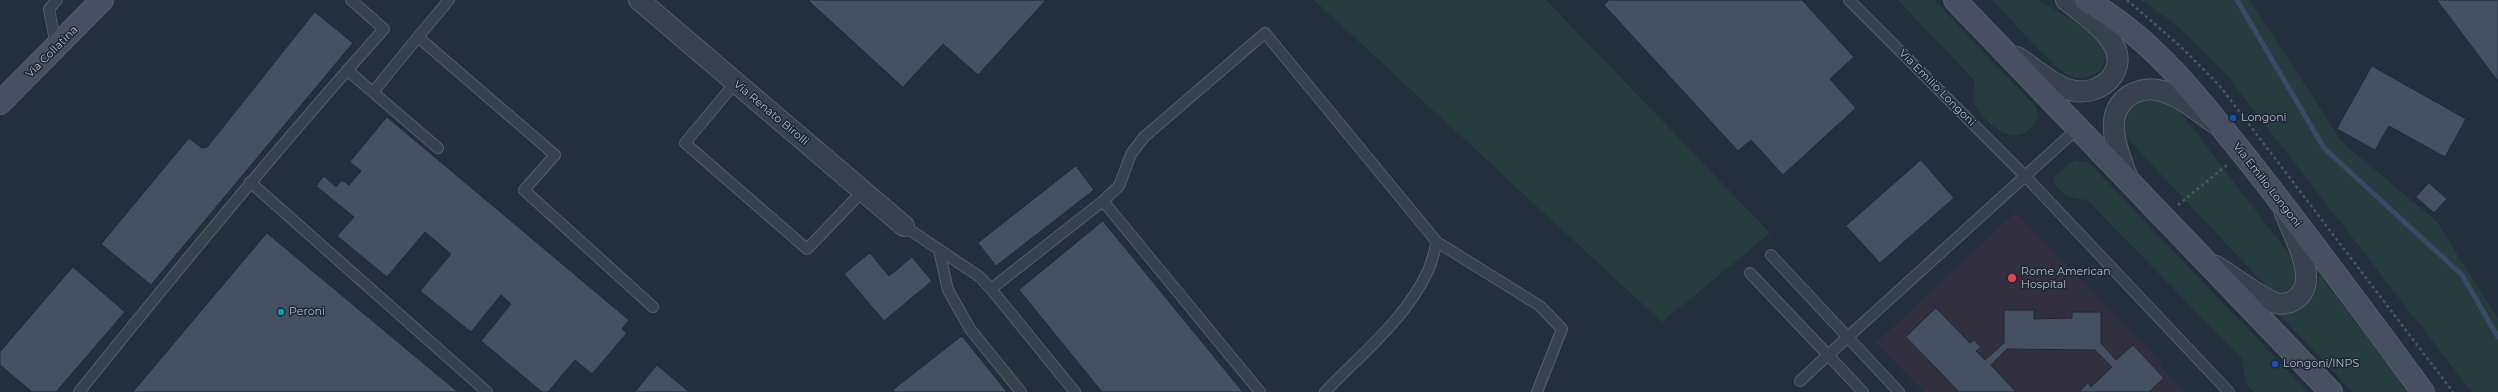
<!DOCTYPE html>
<style>
body{margin:0}
canvas{display:block;background:#242f3e}
</style>
<canvas width="2498" height="392"></canvas>
<script>
const g = document.querySelector('canvas').getContext('2d');
g.lineJoin = 'round';
function paint(path, color) { g.fillStyle = color; g.fill(path, 'evenodd'); }
function stroke(path, color, width, dash) { g.strokeStyle = color; g.lineWidth = width; g.lineCap = dash ? 'butt' : 'round'; g.setLineDash(dash || []); g.stroke(path); }
function label(font, color, halo, rows, align = 'center') {
  g.font = font + ' Montserrat,sans-serif'; g.lineWidth = 3; g.setLineDash([]); g.textBaseline = 'middle'; g.strokeStyle = halo; g.fillStyle = color; for (const [text, x, y, turn = 0] of rows) {
    g.save(); g.translate(x, y); g.rotate((+turn || 0) * Math.PI / 180); g.textAlign = isNaN(turn) ? turn : align; if (halo) g.strokeText(text, 0, 0); g.fillText(text, 0, 0); g.restore();
  }
}
paint(new Path2D(`
 M2015 213 2162 363 2160 366 2184 392H1924L1876 343Z`), '#32303f');
paint(new Path2D(`
 M1314 0H1546L1770 233 1662 322Z
 M1898 0H1934L2036 107 2038 117C2018 156 1986 125 1972 100L1975 81Z
 M1993 0H2039L2098 36 2107 54 2100 71C2091 75 2082 81 2072 77 2055 71 2008 16 1993 0Z
 M2141 0H2250L2342 142 2437 222 2498 319V392H2472L2225 73 2174 23Z
 M2138 95 2173 103 2296 263V284C2283 295 2278 294 2265 285L2128 139 2123 132V110Z
 M2075 160 2089 163 2308 392H2254L2245 383 2243 360 2087 200C2071 198 2062 195 2053 181L2055 175Z
 M2319 275 2409 392H2353L2277 312C2299 308 2318 300 2319 275Z`), '#263c3f');
stroke(new Path2D(`
 M2237 0 2324 148 2462 275 2498 337`), '#394c67', 5);
const building = new Path2D(`
 M808 0H1046L978 75 943 44 903 87Z
 M1609 0H1802L1854 57 1830 79 1856 108 1783 175 1751 140 1738 151 1604 5Z
 M2437 0H2498V81Z
 M315 12 353 43 151 285 101 244 189 138 202 148 207 147Z
 M2372 66 2466 119 2445 157 2389 126 2375 150 2337 129Z
 M387 117 629 320 622 329 627 333 592 374 575 360 548 392H542L481 341 511 304 501 295 471 332 420 291 451 254 425 232 387 277 337 236 354 217 316 186 324 176 336 187 342 180 349 185 361 171 350 162Z
 M1921 160 1954 198 1880 263 1846 226Z
 M1076 166 1094 190 996 266 978 243Z
 M2429 183 2447 199 2434 213 2416 197Z
 M1103 221 1243 392H1102L1019 290Z
 M267 233 458 392H133Z
 M870 253 889 276 912 257 932 281 884 321 844 274Z
 M73 267 125 312 56 392H32L0 365V352Z
 M1936 308 1970 343 1974 340 1981 347 1976 351 1985 360 2004 343V310H2034V319L2072 318V312H2101V343L2116 360 2133 345 2164 378 2149 392H2079L2088 383 2091 387 2112 367 2095 350 2007 349 1991 365 2016 392H1959L1906 337Z
 M962 336 1007 392H895L893 390Z
 M657 365 689 392H635Z`);
paint(building, '#455162');
stroke(building, '#1f2835', 1);
const lane = new Path2D(`
 M449 0 418 37 555 155 524 190 653 307
 M1849 0 2026 177 2229 392
 M56 46 49 9 57 0
 M347 70 438 148
 M735 83 685 143 807 249 863 191
 M373 92 418 37
 M250 182 487 392
 M1103 201 1119 186 1131 154 1144 137 1265 33 1437 242 1540 306 1562 329 1537 392
 M904 226 980 277 991 289
 M939 250 948 290 970 329 1021 392
 M1771 255 1899 392
 M1750 273 1828 355 1800 381
 M79 392C178 269 278 147 384 29L351 0
 M1075 392 991 289 1103 201 1260 392
 M1325 392C1361 354 1405 320 1428 271 1432 262 1434 252 1437 242
 M1863 392 1828 355 2078 128`);
const street = new Path2D(`
 M639 0 904 226
 M2017 57C2034 68 2055 88 2075 91 2087 93 2100 89 2109 80 2138 48 2087 17 2066 0
 M2128 179C2119 153 2100 115 2130 95 2138 91 2148 88 2157 90 2177 93 2198 112 2215 123
 M2216 266C2229 274 2264 300 2276 303 2283 305 2291 303 2297 298 2320 280 2293 235 2285 213`);
const secondary = new Path2D(`
 M1955 0 2331 392
 M2086 0C2157 41 2202 103 2252 165 2311 240 2367 316 2423 392
 M0 103 102 0`);
stroke(lane, '#565f6c', 12);
stroke(street, '#565f6c', 22);
stroke(secondary, '#565f6c', 24);
stroke(new Path2D(`
 M2127 0 2179 45 2219 85 2453 392
 M2178 205 2227 165`), '#44595c', 2.5, [3, 3]);
stroke(lane, '#38414e', 10);
stroke(street, '#38414e', 20);
stroke(secondary, '#465061', 22);
for (const [x, y, r, color] of [
 [2233,118,4,"#1a4fb4"],
 [2012,278,5,"#e0444e"],
 [281,312,4,"#0f9aa8"],
 [2275,364,4,"#1a4fb4"]
]) { const dot = new Path2D(); dot.arc(x, y, r, 0, 2 * Math.PI); g.fillStyle = color; g.fill(dot); stroke(dot, '#1d2633', 1.5); }
label('11px', '#b4bcc9', '#1d2633', [
 ["Via Collatina",52,52,-45],
 ["Via Emilio Longoni",1937,88,45],
 ["Via Renato Birolli",771,113,40],
 ["Via Emilio Longoni",2267,185,52]
]);
label('11px', '#b4bcc9', '#1d2633', [
 ["Longoni",2241,118],
 ["Rome American",2021,272],
 ["Hospital",2021,285],
 ["Peroni",289,312],
 ["Longoni/INPS",2283,364]
], 'left');
</script>
